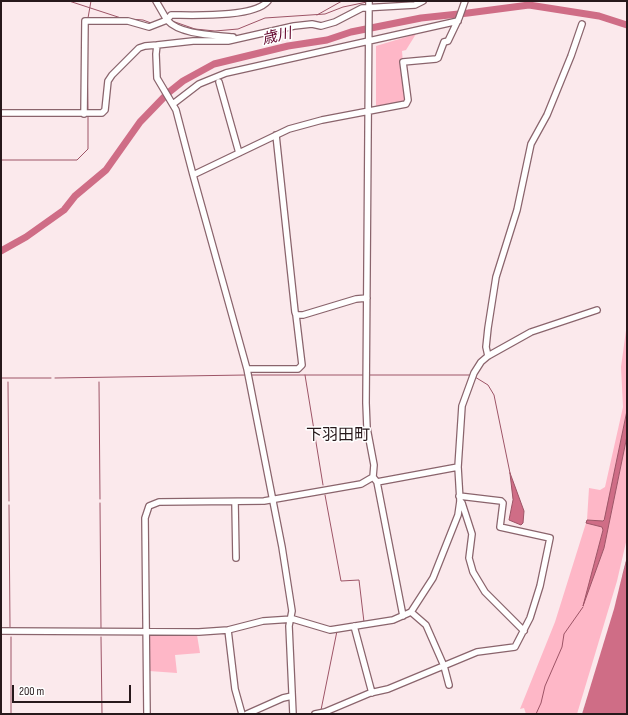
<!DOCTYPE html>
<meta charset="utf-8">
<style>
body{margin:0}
#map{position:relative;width:628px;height:715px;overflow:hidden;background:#fbe9ec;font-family:"Sofia Sans Condensed",sans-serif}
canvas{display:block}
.frame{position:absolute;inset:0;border:2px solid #27181b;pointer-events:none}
.scale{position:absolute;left:12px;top:685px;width:119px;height:18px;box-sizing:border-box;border:2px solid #27181b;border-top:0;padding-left:5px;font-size:12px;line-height:14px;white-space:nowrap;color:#27181b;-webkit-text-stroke:3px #fff;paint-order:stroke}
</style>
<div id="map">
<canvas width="628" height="715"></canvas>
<div class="frame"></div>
<div class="scale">200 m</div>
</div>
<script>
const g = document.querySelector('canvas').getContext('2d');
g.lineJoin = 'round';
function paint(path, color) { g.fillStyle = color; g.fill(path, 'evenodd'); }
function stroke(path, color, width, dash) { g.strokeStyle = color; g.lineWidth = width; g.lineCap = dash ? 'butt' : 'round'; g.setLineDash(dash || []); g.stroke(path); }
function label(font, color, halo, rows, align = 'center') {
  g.font = font + ' "Sofia Sans Condensed","Noto Sans JP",sans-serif'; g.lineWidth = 3; g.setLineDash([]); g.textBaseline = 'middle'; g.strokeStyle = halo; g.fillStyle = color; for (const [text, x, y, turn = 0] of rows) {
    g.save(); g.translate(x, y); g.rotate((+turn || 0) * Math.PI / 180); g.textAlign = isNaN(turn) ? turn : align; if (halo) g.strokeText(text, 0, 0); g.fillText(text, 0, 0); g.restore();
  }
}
paint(new Path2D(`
 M416 34 406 50 402 51 406 100 404 102 376 106V46Z
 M627 323V411L604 520 601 521 587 520 589 488 600 490 605 487 623 407 621 367Z
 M627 436V538L617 581 577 714H526L524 708 520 709 555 622 586 523 602 527 603 530 585 600 604 548Z
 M149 635H197L200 653 175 655 177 673 149 671Z`), '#feb7c7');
const water = new Path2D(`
 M627 411V436L604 548 583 606 603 530 602 527 586 523 587 520 603 521 604 520Z
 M510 473 524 511 523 523 521 525 509 520 513 500Z
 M627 558V714H582Z`);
paint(water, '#cf6d86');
stroke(water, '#9d5466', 1);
paint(new Path2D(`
 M627 556 614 609 582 714H580L625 557Z`), '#fbe9ec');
stroke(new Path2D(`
 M69 1 121 18
 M317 15 342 1
 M88 18 91 1
 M130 19 143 20 151 23
 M172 21 195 29 215 31 238 29 265 18 325 14 343 7 367 2
 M87 59 88 110
 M1 160H77L88 149V115
 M251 375H364
 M305 375 323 485
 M369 375H470
 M475 377 488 385 494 395 510 473
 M1 378H51
 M55 378 246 375
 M8 382 9 501
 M99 382 100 499
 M325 495 341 581 359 580 364 622
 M100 503 101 628
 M9 505 10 627
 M11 637V714
 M101 637 102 714
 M321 710 337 631
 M536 714 541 703 545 686 562 647 564 634 583 607`), '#9d5466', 1);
stroke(new Path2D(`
 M1 251 26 237 64 210 75 196 106 170 140 122 168 93 183 81 214 64 288 46 327 40 351 32 421 18 468 13 529 5 599 16 627 25`), '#cf6d86', 7);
const minor = new Path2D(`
 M233 37C214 35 180 35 167 20L171 15C193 15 254 18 268 1
 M219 82 239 153
 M173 104 199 84 226 73 458 21
 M1 113H102L105 110 108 81 112 75 139 48 145 46 157 45
 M84 114 85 21H128L149 27 167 20 156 1
 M276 135 295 312 296 315H303L356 299 367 298
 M193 175 176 110 157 78 156 54 157 45 193 41H228L294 26 312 24 321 26 335 22 362 8 415 5 423 1
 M488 356 486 347 488 328 496 277 517 210 531 144 547 115 571 56 582 24
 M247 369H298L302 365 296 315
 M373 477 377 482 403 616
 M377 482 458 467
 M460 501 462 503 472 534 469 558 473 572 485 592 524 631
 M235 502 236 558
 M411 612 426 625 444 666 449 685
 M354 626 372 693
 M228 630 235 689 242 714
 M1 631 199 632 228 630 263 621 293 619 330 630 393 620 411 612 433 578 458 515 460 501 458 467 462 406 474 373 481 362 488 356 531 332 597 310
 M147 714 145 518 149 506 159 502 264 501 361 484 373 477 374 465 367 428 366 403 369 1
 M247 714 283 698 292 696
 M293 714 289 626 292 611 282 547 247 369 193 175 289 129 322 120 406 104 408 100 403 62 436 59 438 58 444 42 448 41 459 18 465 1
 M315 714 325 712 370 693 388 689 477 652 515 647 530 618 540 586 550 538 500 527 503 503 501 501 459 496`);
stroke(minor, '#8a646c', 8);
stroke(minor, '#fff', 5.5);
label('italic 15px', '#63052c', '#fff', [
 ["歳川",277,37,-13]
]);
label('16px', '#27181b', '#fff', [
 ["下羽田町",338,436]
]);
</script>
